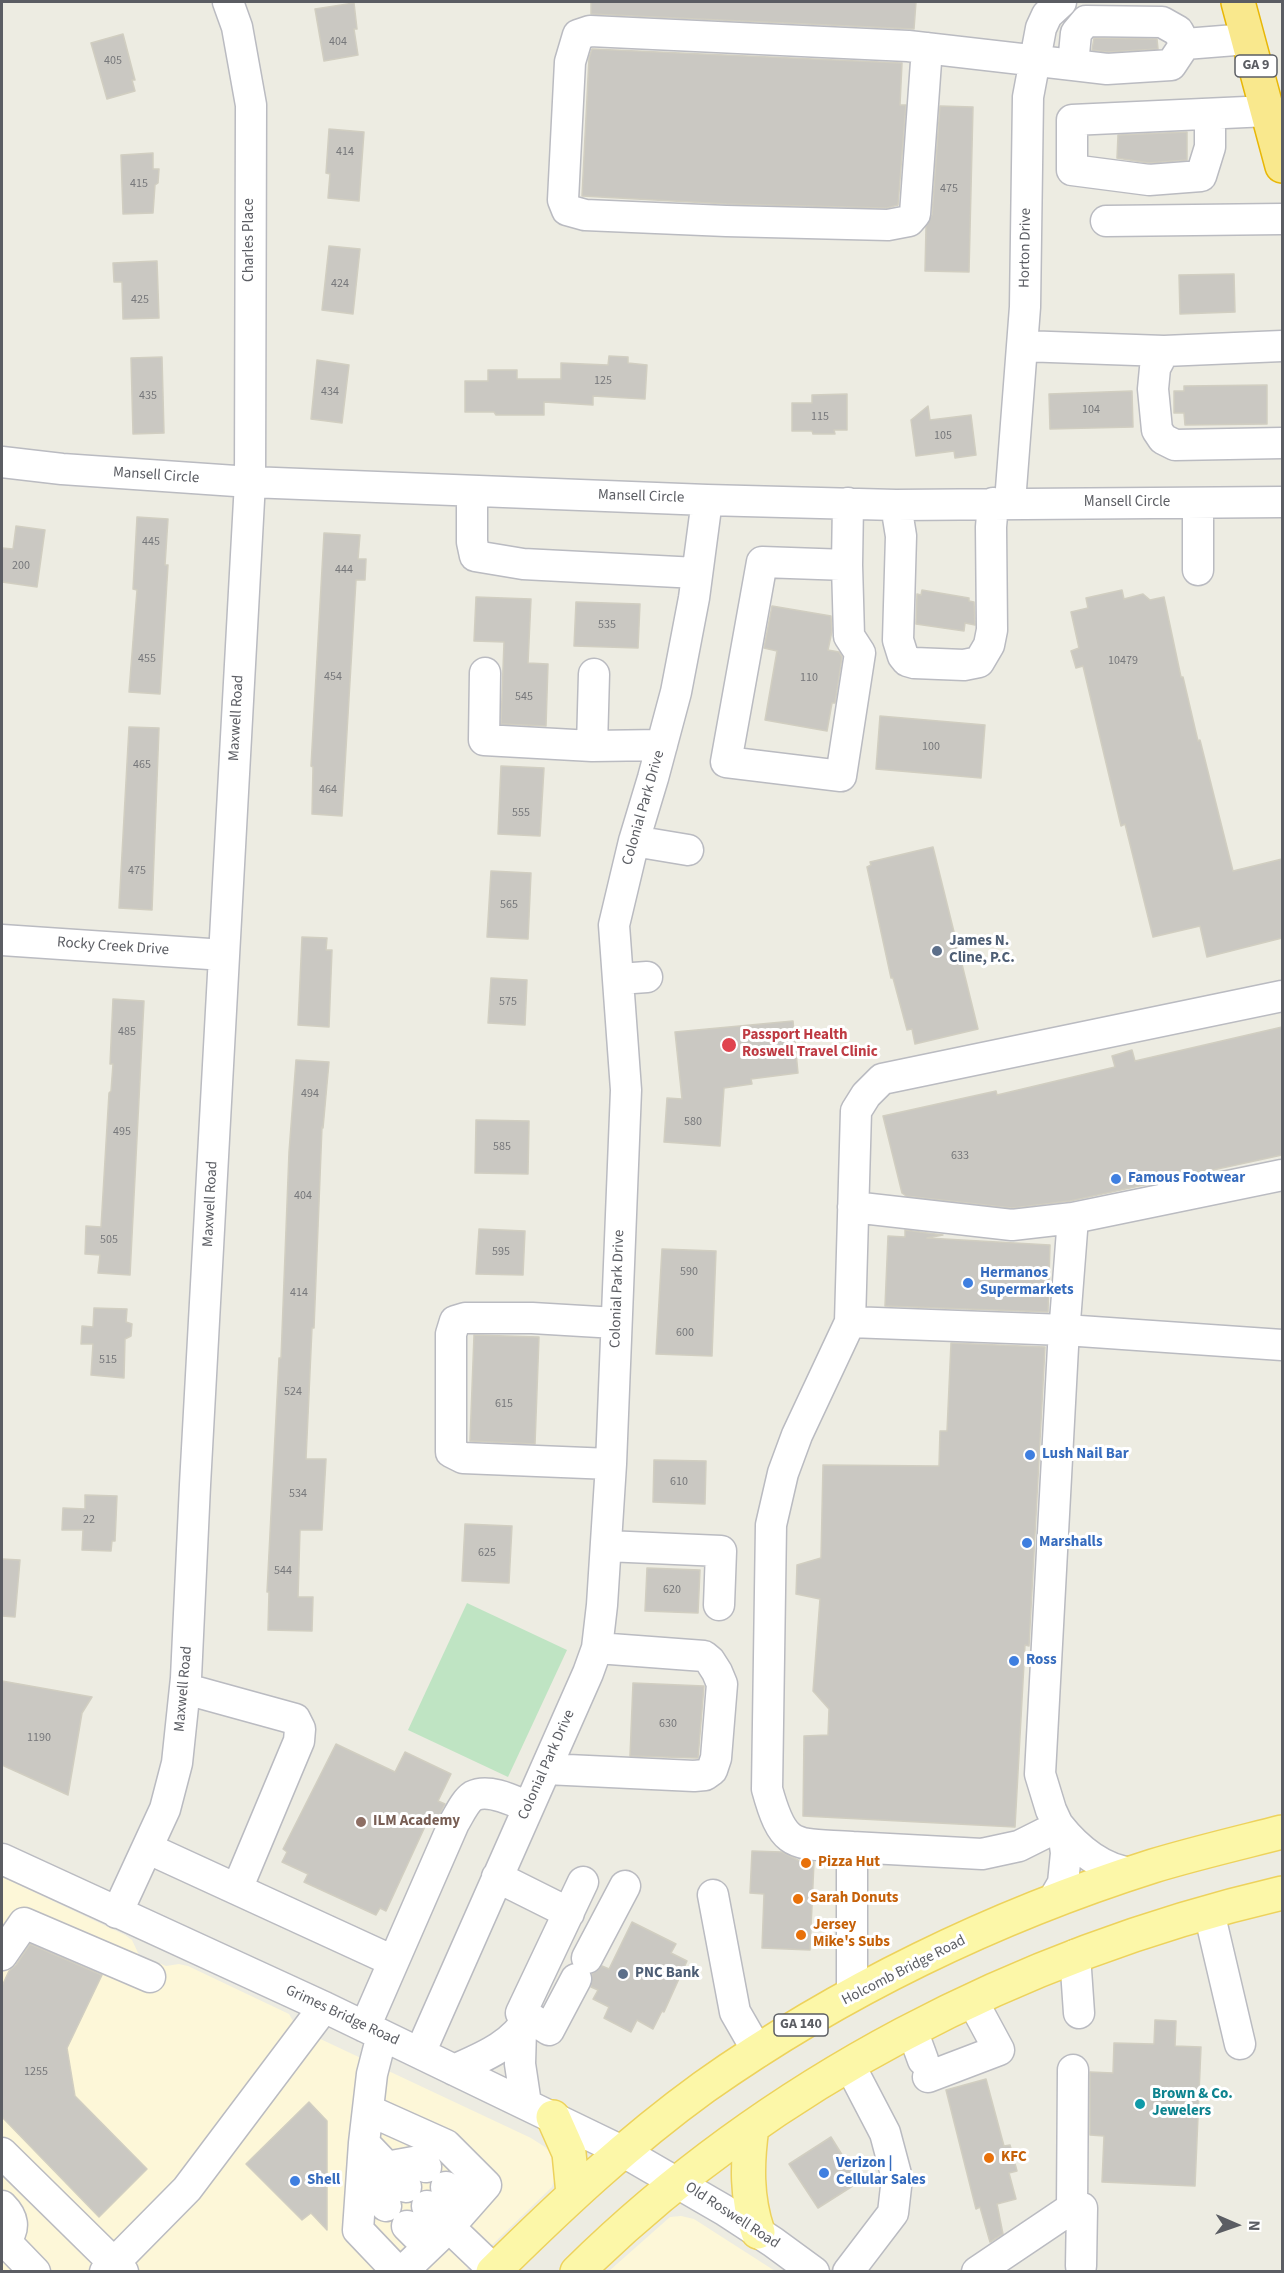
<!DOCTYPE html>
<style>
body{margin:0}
#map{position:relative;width:1284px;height:2273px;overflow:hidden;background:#edece2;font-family:"Source Sans 3",sans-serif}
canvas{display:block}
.frame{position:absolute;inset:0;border:3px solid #5b5d63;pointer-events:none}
.north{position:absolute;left:1206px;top:2195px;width:60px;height:60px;-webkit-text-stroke:4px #fff;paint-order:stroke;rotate:92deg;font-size:16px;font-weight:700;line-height:24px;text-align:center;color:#5b5d63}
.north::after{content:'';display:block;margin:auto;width:21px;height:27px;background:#5b5d63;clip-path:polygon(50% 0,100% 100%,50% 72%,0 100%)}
</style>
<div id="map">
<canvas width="1284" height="2273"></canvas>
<div class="frame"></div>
<div class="north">N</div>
</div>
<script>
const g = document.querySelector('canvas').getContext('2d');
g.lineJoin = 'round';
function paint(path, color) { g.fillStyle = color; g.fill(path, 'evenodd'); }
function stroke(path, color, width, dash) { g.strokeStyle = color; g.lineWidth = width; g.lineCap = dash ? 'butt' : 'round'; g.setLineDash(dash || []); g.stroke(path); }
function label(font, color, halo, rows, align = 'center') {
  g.font = font + ' "Source Sans 3",sans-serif'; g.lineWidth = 6; g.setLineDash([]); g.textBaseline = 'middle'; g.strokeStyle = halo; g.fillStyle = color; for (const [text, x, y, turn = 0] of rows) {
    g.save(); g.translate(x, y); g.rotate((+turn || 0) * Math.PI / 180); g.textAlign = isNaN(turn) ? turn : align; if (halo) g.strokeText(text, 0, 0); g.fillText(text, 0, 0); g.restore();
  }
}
paint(new Path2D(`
 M2 1877 125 1935 132 1940 139 1955 166 1966 179 1964 188 1966 289 2014 297 2028 531 2138 545 2147 554 2156 556 2173 552 2187 465 2271 2 2272Z
 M681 2216 694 2219 775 2271H609L670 2217Z`), '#fdf7d8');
paint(new Path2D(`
 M467 1603 567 1650 508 1777 408 1730Z`), '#bfe4c3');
const building = new Path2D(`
 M591 2H916L914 29 591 14Z
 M354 3 357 29H354L358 55 324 61 315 9Z
 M123 34 135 80H132L135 91 107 99 91 43Z
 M1094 38 1157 39 1158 49 1107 52 1092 50Z
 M592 49 902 63 900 105H906L898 205 887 208 727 204 582 196 589 58Z
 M940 106 973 107 969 272 925 271 926 227 932 215Z
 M329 129 364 132 359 201 328 198 330 174 326 173Z
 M1187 132V160L1149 163 1117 158 1118 135Z
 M153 153V169H159L158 183 155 185 153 213 123 214 121 155Z
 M329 246 360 249 353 314 322 310Z
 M157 261 159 318 123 319 122 282H114L113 263Z
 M1234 274 1235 312 1180 314 1179 275Z
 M609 356 628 357V363L647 365 645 399 593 396V405L544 402V415H496L494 412H465V381H488V370H517V379H561V363L608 365Z
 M162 357 164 433 133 434 131 358Z
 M317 360 349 365 342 423 311 419Z
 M1267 385V424L1185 425 1184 413H1174V391H1184V386Z
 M1132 391 1133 427 1050 429 1049 394Z
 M847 394V430H834L835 434H813L812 431H792V403H812V395Z
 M928 406 930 420 971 415 976 455 955 458 954 451 916 456 911 420Z
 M137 517 168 519 165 565H168L160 694 129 692 137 590 133 589Z
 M16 526 45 530 37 587 2 582V548L13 549Z
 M324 533 360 535 358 559H366L365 580H356L342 816 312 814 313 767 311 766Z
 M922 590 969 598V601L974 602 975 625 965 623 964 631 916 624 917 594 921 595Z
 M1122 590 1124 599 1143 594 1150 600 1164 597 1181 677H1183L1198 741 1200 740 1233 871 1282 859V938L1207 957 1200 926 1153 937 1125 824 1121 826 1083 666 1076 668 1071 651 1079 648 1071 612 1088 608 1086 598Z
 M476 597 531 599 528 663 548 664 546 726 501 724 504 642 474 641Z
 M576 602 640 604 638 648 574 646Z
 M772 606 831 616 832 631 828 650 839 652 842 657 835 703H832L827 731 765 720 777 651 764 648Z
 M880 716 985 725 981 778 876 769Z
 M129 727 159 728 152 910 119 908Z
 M501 766 544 768 540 836 498 834Z
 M933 847 978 1029 915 1044 912 1029 907 1030 893 978H891L867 867 871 865 870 862Z
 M491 871 531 873 528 939 487 937Z
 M302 937 327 938 326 950H332L329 1027 298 1025Z
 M491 978 527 980 525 1025 488 1023Z
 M113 999 144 1001 130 1275 98 1273 100 1255 85 1254 86 1226 101 1227 109 1093 111 1091 113 1064H110Z
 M793 1021 798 1073 751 1079 752 1084 724 1088 720 1146 664 1142 667 1098 682 1099 675 1032Z
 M1282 1027V1155L1070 1201 1012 1208 906 1196 902 1193 883 1116 996 1091 997 1095 1115 1067 1112 1056 1132 1050 1135 1061Z
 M296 1060 329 1062 323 1128 322 1127 314 1328H312L306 1459H326L322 1530H300L298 1597H313L312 1631 268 1630 269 1592H267L279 1358H281L289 1152Z
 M476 1120 529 1121 528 1174 475 1173Z
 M479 1229 525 1231 523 1275 476 1274Z
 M905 1230 943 1235 927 1238 1050 1245 1048 1312 885 1306 888 1236 905 1237Z
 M662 1249 716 1251 712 1356 656 1354Z
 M94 1308 127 1309 126 1322 132 1324 131 1336 125 1339 124 1378 91 1375 93 1344H81L82 1326 93 1327Z
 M474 1335 539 1337 535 1444 470 1441Z
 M951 1343 1045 1347 1029 1646 1025 1645 1015 1827 803 1816 804 1736 828 1735 829 1709 813 1691 820 1599 796 1594 797 1565 821 1558 823 1465 939 1466 940 1431H947Z
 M654 1460 706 1461 705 1504 653 1502Z
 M85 1495 117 1496 115 1541H112L111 1551 82 1550 83 1530H62L63 1508 85 1509Z
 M465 1524 512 1526 509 1583 462 1581Z
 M2 1559 20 1560 15 1617 2 1616Z
 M647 1568 700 1570 698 1613 645 1611Z
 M2 1681 92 1697 82 1713 68 1795 2 1765Z
 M633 1683 704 1686 698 1758 630 1756Z
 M336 1744 395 1772 405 1752 451 1774 438 1801 445 1804 435 1823 428 1820 386 1911 380 1908 376 1915 304 1882 308 1874 282 1862 287 1852 283 1849Z
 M752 1851 782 1852 798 1860 814 1862 810 1950 762 1948 764 1894 750 1893Z
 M632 1922 676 1944 671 1953 687 1961 664 2012 662 2011 653 2029 637 2020 631 2032 604 2018 609 2007 593 1999 598 1990 591 1987 592 1974 602 1966 609 1969Z
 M30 1944 102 1975 67 2048 75 2096 147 2169 99 2217 2 2117V1986L9 1971 16 1965Z
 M1155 2020 1176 2021 1175 2046 1201 2047 1195 2186 1102 2182 1104 2136 1090 2135V2072L1113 2073 1114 2043 1154 2044Z
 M986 2079 1004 2146 1010 2145 1017 2171 1009 2173 1016 2199 997 2204 1003 2234 990 2242 980 2207 976 2209 946 2090Z
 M309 2102 327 2121V2230L311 2213 302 2220 246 2164Z
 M831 2137 859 2182 818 2208 789 2164Z`);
paint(building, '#cac8c2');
stroke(building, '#d1cec1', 1.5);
const minor = new Path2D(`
 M1185 44 1171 65 1107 69 1073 65 1076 33 1086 21 1162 22 1178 31 1185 44 1248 39
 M927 48 915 214 909 221 888 225 726 221 585 215 567 210 563 200 570 62 578 35 590 31 908 46C963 52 1018 59 1073 65
 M1210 114V147L1201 176 1149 180 1072 170V120L1268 111
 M1106 221 1282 219
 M1022 346 1164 351 1282 346
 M1164 351 1155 368 1153 389 1157 430 1163 439 1175 445 1282 443
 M2 462 62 469 250 482 707 500 896 505 1282 502
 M472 492V542L475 556 523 564 697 573
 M1010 502 1025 307 1028 97 1041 28 1047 15 1061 2
 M1198 503V570
 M896 505 901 536 898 640 903 656 907 661 914 663 964 665 979 662 989 645 992 630 991 527 993 503
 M847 565 849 636 860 653 841 776 726 762 762 562 847 565 848 503
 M485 673 484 740 592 746
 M594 674 592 746 662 745
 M634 841 688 850
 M2 940 224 955
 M619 979 647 977
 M853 1207 1012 1225 1073 1218
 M850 1322 1065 1330 1282 1345
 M611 1464 463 1458 451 1452V1334L455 1321 465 1318H532L616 1323
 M606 1546 721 1551 719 1605
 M186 1689 295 1719 300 1729 299 1741 237 1889
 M546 1769 694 1776 705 1775 712 1770 716 1758 722 1684 717 1672 710 1661 704 1656 597 1648
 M1059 1826C1077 1849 1104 1871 1134 1873
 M852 1847C794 1843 784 1851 767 1789L771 1525 783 1473 797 1435 850 1322 856 1111 866 1095 882 1079 1282 996
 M147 1848 393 1961
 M2 1859 324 2007 622 2151 724 2210 773 2242 814 2272
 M497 1877 569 1913
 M713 1895 735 2012 758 2052
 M1052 1902 1063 1883 1066 1853 1064 1838 1051 1810 1040 1774 1063 1347 1073 1218 1282 1175
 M1209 1912 1240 2044
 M117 1913 165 1809 177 1763 186 1678 195 1485 250 482 251 105 237 27 228 2
 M2 1955 24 1923 150 1977
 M1075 1955 1079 2013
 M587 1958 625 1886
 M852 1995V1847L982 1854 1019 1846 1059 1826
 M529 2017 521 2013 583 1882
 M365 2027 454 1823C459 1815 465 1801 473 1796 489 1788 514 1801 528 1807
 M521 2030 520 2064 526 2104
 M912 2030 923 2060
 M382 2035 372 2074 364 2143 406 2187
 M420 2053 588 1673 597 1648 602 1605 611 1464 626 1090 614 925 634 841 653 778 676 692 694 598 707 500
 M454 2070C483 2057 512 2046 529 2017L549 2030 576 1979
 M928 2077 999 2050 972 2000
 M368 2110 446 2145 486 2185 449 2227 402 2272
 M364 2143 358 2230 398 2272
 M2 2153 123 2272
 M386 2167 419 2161 426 2167
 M386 2167 379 2197 386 2206
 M446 2187 466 2207
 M2 2206C13 2217 16 2228 5 2241L35 2272
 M427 2206 494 2270
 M407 2226 428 2247
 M1081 2266 1082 2208
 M105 2272 187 2189 324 2007
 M848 2272 893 2213 897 2178 885 2133 849 2064
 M977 2272 1072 2208 1073 2070`);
const major = new Path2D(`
 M553 2117 569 2153 573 2194
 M752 2127C747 2163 746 2197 758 2232
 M493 2272C560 2206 628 2142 704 2087 840 1991 995 1916 1153 1866 1196 1853 1239 1843 1282 1832
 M577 2272C770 2082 1020 1954 1282 1893`);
const highway = new Path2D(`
 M1238 2 1282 166`);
stroke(minor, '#babbc1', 33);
stroke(major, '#edd25c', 36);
stroke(highway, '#e8b707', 36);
stroke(minor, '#fff', 30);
stroke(major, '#fcf7a8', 33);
stroke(highway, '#f9e88d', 33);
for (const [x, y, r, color] of [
 [937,951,6,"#5c6f8a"],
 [729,1045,8,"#e0444e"],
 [1116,1179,6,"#3f7fe0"],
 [968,1283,6,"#3f7fe0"],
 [1030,1455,6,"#3f7fe0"],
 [1027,1543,6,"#3f7fe0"],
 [1014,1661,6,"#3f7fe0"],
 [361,1822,6,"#8d6e63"],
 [806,1863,6,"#e8710a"],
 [798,1899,6,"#e8710a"],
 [801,1935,6,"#e8710a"],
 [623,1974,6,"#5c6f8a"],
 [1140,2104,6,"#0f9aa8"],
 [989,2158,6,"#e8710a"],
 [824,2173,6,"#3f7fe0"],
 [295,2181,6,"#3f7fe0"]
]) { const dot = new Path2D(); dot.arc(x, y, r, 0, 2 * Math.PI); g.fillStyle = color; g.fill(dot); stroke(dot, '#fff', 2); }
label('12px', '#77787b', null, [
 ["404",338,42],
 ["405",113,61],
 ["414",345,152],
 ["415",139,184],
 ["475",949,189],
 ["424",340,284],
 ["425",140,300],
 ["125",603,381],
 ["434",330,392],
 ["435",148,396],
 ["104",1091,410],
 ["115",820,417],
 ["105",943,436],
 ["445",151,542],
 ["200",21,566],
 ["444",344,570],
 ["535",607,625],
 ["455",147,659],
 ["10479",1123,661],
 ["454",333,677],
 ["110",809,678],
 ["545",524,697],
 ["100",931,747],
 ["465",142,765],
 ["464",328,790],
 ["555",521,813],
 ["475",137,871],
 ["565",509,905],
 ["575",508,1002],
 ["485",127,1032],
 ["494",310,1094],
 ["580",693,1122],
 ["495",122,1132],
 ["585",502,1147],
 ["633",960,1156],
 ["404",303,1196],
 ["505",109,1240],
 ["595",501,1252],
 ["590",689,1272],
 ["414",299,1293],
 ["600",685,1333],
 ["515",108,1360],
 ["524",293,1392],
 ["615",504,1404],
 ["610",679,1482],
 ["534",298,1494],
 ["22",89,1520],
 ["625",487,1553],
 ["544",283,1571],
 ["620",672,1590],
 ["630",668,1724],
 ["1190",39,1738],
 ["1255",36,2072]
]);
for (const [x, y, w] of [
 [1256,66,42],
 [801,2025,54]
]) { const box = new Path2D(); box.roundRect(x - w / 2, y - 11, w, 22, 4.5); g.fillStyle = '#fff'; g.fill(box); stroke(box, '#5b5d63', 1.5); }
label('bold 14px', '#5b5d63', null, [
 ["GA 9",1256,66],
 ["GA 140",801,2025]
]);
label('15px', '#5b5d63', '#fff', [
 ["Charles Place",250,240,-90],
 ["Horton Drive",1026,248,-89],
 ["Mansell Circle",156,476,4],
 ["Mansell Circle",641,497,2],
 ["Mansell Circle",1127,503],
 ["Maxwell Road",237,718,-87],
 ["Colonial Park Drive",644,808,-74],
 ["Rocky Creek Drive",113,947,4],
 ["Maxwell Road",211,1204,-87],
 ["Colonial Park Drive",618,1289,-88],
 ["Maxwell Road",184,1689,-85],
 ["Colonial Park Drive",547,1765,-66],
 ["Holcomb Bridge Road",904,1971,-27],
 ["Grimes Bridge Road",342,2016,25],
 ["Old Roswell Road",732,2216,33]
]);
label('bold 15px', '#4e5e75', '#fff', [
 ["James N.",949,942],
 ["Cline, P.C.",949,959],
 ["PNC Bank",635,1974]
], 'left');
label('bold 15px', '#be3a42', '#fff', [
 ["Passport Health",742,1036],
 ["Roswell Travel Clinic",742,1053]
], 'left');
label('bold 15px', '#366cbe', '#fff', [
 ["Famous Footwear",1128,1179],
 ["Hermanos",980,1274],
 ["Supermarkets",980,1291],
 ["Lush Nail Bar",1042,1455],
 ["Marshalls",1039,1543],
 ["Ross",1026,1661],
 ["Verizon |",836,2164],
 ["Cellular Sales",836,2181],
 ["Shell",307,2181]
], 'left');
label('bold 15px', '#785e54', '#fff', [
 ["ILM Academy",373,1822]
], 'left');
label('bold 15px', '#c56008', '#fff', [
 ["Pizza Hut",818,1863],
 ["Sarah Donuts",810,1899],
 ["Jersey",813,1926],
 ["Mike's Subs",813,1943],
 ["KFC",1001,2158]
], 'left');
label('bold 15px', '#0d838f', '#fff', [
 ["Brown & Co.",1152,2095],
 ["Jewelers",1152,2112]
], 'left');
</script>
